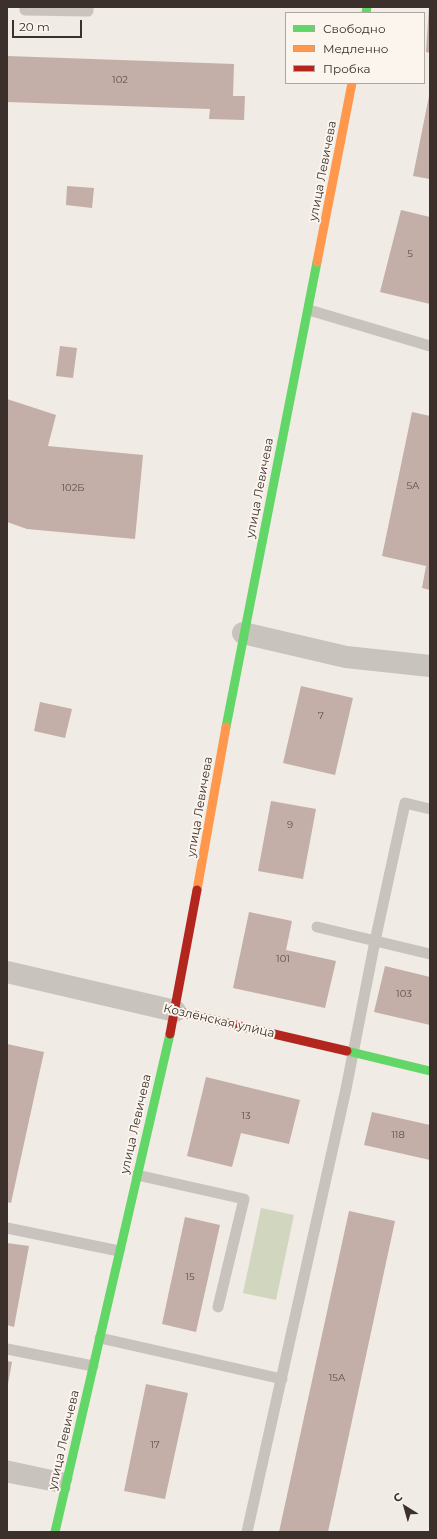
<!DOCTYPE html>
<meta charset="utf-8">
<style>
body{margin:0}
#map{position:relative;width:437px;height:1539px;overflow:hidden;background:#f0ebe5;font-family:Montserrat,sans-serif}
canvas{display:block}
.frame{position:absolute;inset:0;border:8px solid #3b302b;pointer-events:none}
.legend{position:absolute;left:285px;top:12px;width:140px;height:72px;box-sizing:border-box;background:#fbf5ee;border:1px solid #aea6a0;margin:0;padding:5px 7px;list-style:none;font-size:12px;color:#3b302b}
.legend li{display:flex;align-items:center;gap:8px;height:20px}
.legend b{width:20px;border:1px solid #aea6a0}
.north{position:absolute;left:385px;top:1487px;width:40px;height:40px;-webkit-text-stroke:3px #fbf5ee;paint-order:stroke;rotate:323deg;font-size:11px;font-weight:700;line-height:16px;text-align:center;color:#3b302b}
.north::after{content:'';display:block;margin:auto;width:14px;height:18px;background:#3b302b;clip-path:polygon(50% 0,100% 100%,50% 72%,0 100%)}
.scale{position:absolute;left:12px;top:20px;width:70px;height:18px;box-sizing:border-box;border:2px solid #3b302b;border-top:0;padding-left:5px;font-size:12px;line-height:14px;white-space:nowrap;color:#3b302b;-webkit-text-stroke:3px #fbf5ee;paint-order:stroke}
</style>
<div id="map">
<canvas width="437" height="1539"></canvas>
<div class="frame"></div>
<ul class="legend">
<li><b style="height:5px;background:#63d668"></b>Свободно</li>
<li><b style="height:5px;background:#ff974d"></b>Медленно</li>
<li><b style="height:5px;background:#b3261e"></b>Пробка</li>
</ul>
<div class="north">С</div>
<div class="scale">20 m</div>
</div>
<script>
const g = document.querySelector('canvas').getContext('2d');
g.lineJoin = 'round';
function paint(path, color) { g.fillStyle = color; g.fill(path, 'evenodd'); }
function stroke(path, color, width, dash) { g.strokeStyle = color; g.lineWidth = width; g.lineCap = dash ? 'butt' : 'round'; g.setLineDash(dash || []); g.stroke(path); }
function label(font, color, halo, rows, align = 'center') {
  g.font = font + ' Montserrat,sans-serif'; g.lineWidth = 4; g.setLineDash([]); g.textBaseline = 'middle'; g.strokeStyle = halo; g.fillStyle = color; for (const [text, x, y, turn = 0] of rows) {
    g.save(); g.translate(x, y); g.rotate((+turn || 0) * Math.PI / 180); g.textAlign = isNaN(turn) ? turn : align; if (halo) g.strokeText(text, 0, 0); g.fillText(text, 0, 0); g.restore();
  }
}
paint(new Path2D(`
 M261 1208 294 1215 276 1300 243 1293Z`), '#d1d6bf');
paint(new Path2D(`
 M429 7H430V53L426 52Z
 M7 56 234 64 233 96H245L244 120 209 119 210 109 7 102Z
 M429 96H430V179L413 176Z
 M67 186 94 188 92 208 66 205Z
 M401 210 430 217V304L380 292Z
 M60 346 77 348 73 378 56 376Z
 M7 399 56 415 48 446 143 455 135 539 27 529 7 522Z
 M412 412 430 416V590L422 588 426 566 382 556Z
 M301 686 353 698 335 775 283 763Z
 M40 702 72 709 65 738 34 731Z
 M271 801 316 809 303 879 258 871Z
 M249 912 292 921 286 950 336 961 325 1008 233 988Z
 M385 966 430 977V1025L374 1012Z
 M7 1044 44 1052 11 1203 7 1202Z
 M206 1077 300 1100 289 1144 241 1133 232 1167 187 1156Z
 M372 1112 430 1125V1160L364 1145Z
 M349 1211 395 1221 328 1532H279Z
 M185 1217 220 1225 196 1332 162 1324Z
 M7 1243 29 1246 14 1327 7 1325Z
 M7 1361 12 1362 8 1384H7Z
 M146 1384 188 1393 165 1499 124 1491Z`), '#c3afa7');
stroke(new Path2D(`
 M25 7V10L88 11V7
 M309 310 430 346
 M317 927 430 954
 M137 1175 244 1199 218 1307
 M7 1228 119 1251
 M100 1338 282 1379
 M7 1349 93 1366
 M7 1466 67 1479
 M7 1477 65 1488
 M247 1532 346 1089 375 941 405 803 430 809`), '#c9c3be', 11);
stroke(new Path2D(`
 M243 633 346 657 430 666
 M7 972 175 1011`), '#c9c3be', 22);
stroke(new Path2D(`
 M366 13 367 7
 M226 727 317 262
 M347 1051 430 1071
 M55 1532 170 1034`), '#63d668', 9);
stroke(new Path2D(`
 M317 262 352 83
 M197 890 226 727`), '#ff974d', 9);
stroke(new Path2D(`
 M175 1011 347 1051
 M170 1034 197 890`), '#b3261e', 9);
label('10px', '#5d504a', null, [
 ["102",120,80],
 ["5",410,254],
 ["5А",413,486],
 ["102Б",73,488],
 ["7",321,716],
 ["9",290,825],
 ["101",283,959],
 ["103",404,994],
 ["13",246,1116],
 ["118",398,1135],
 ["15",190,1277],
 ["15А",337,1378],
 ["17",155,1445]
]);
label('12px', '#3b302b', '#fbf5ee', [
 ["улица Левичева",323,171,-79],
 ["улица Левичева",260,488,-79],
 ["улица Левичева",200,807,-80],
 ["Козлёнская улица",219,1021,13],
 ["улица Левичева",136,1124,-77],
 ["улица Левичева",64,1440,-77]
]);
</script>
